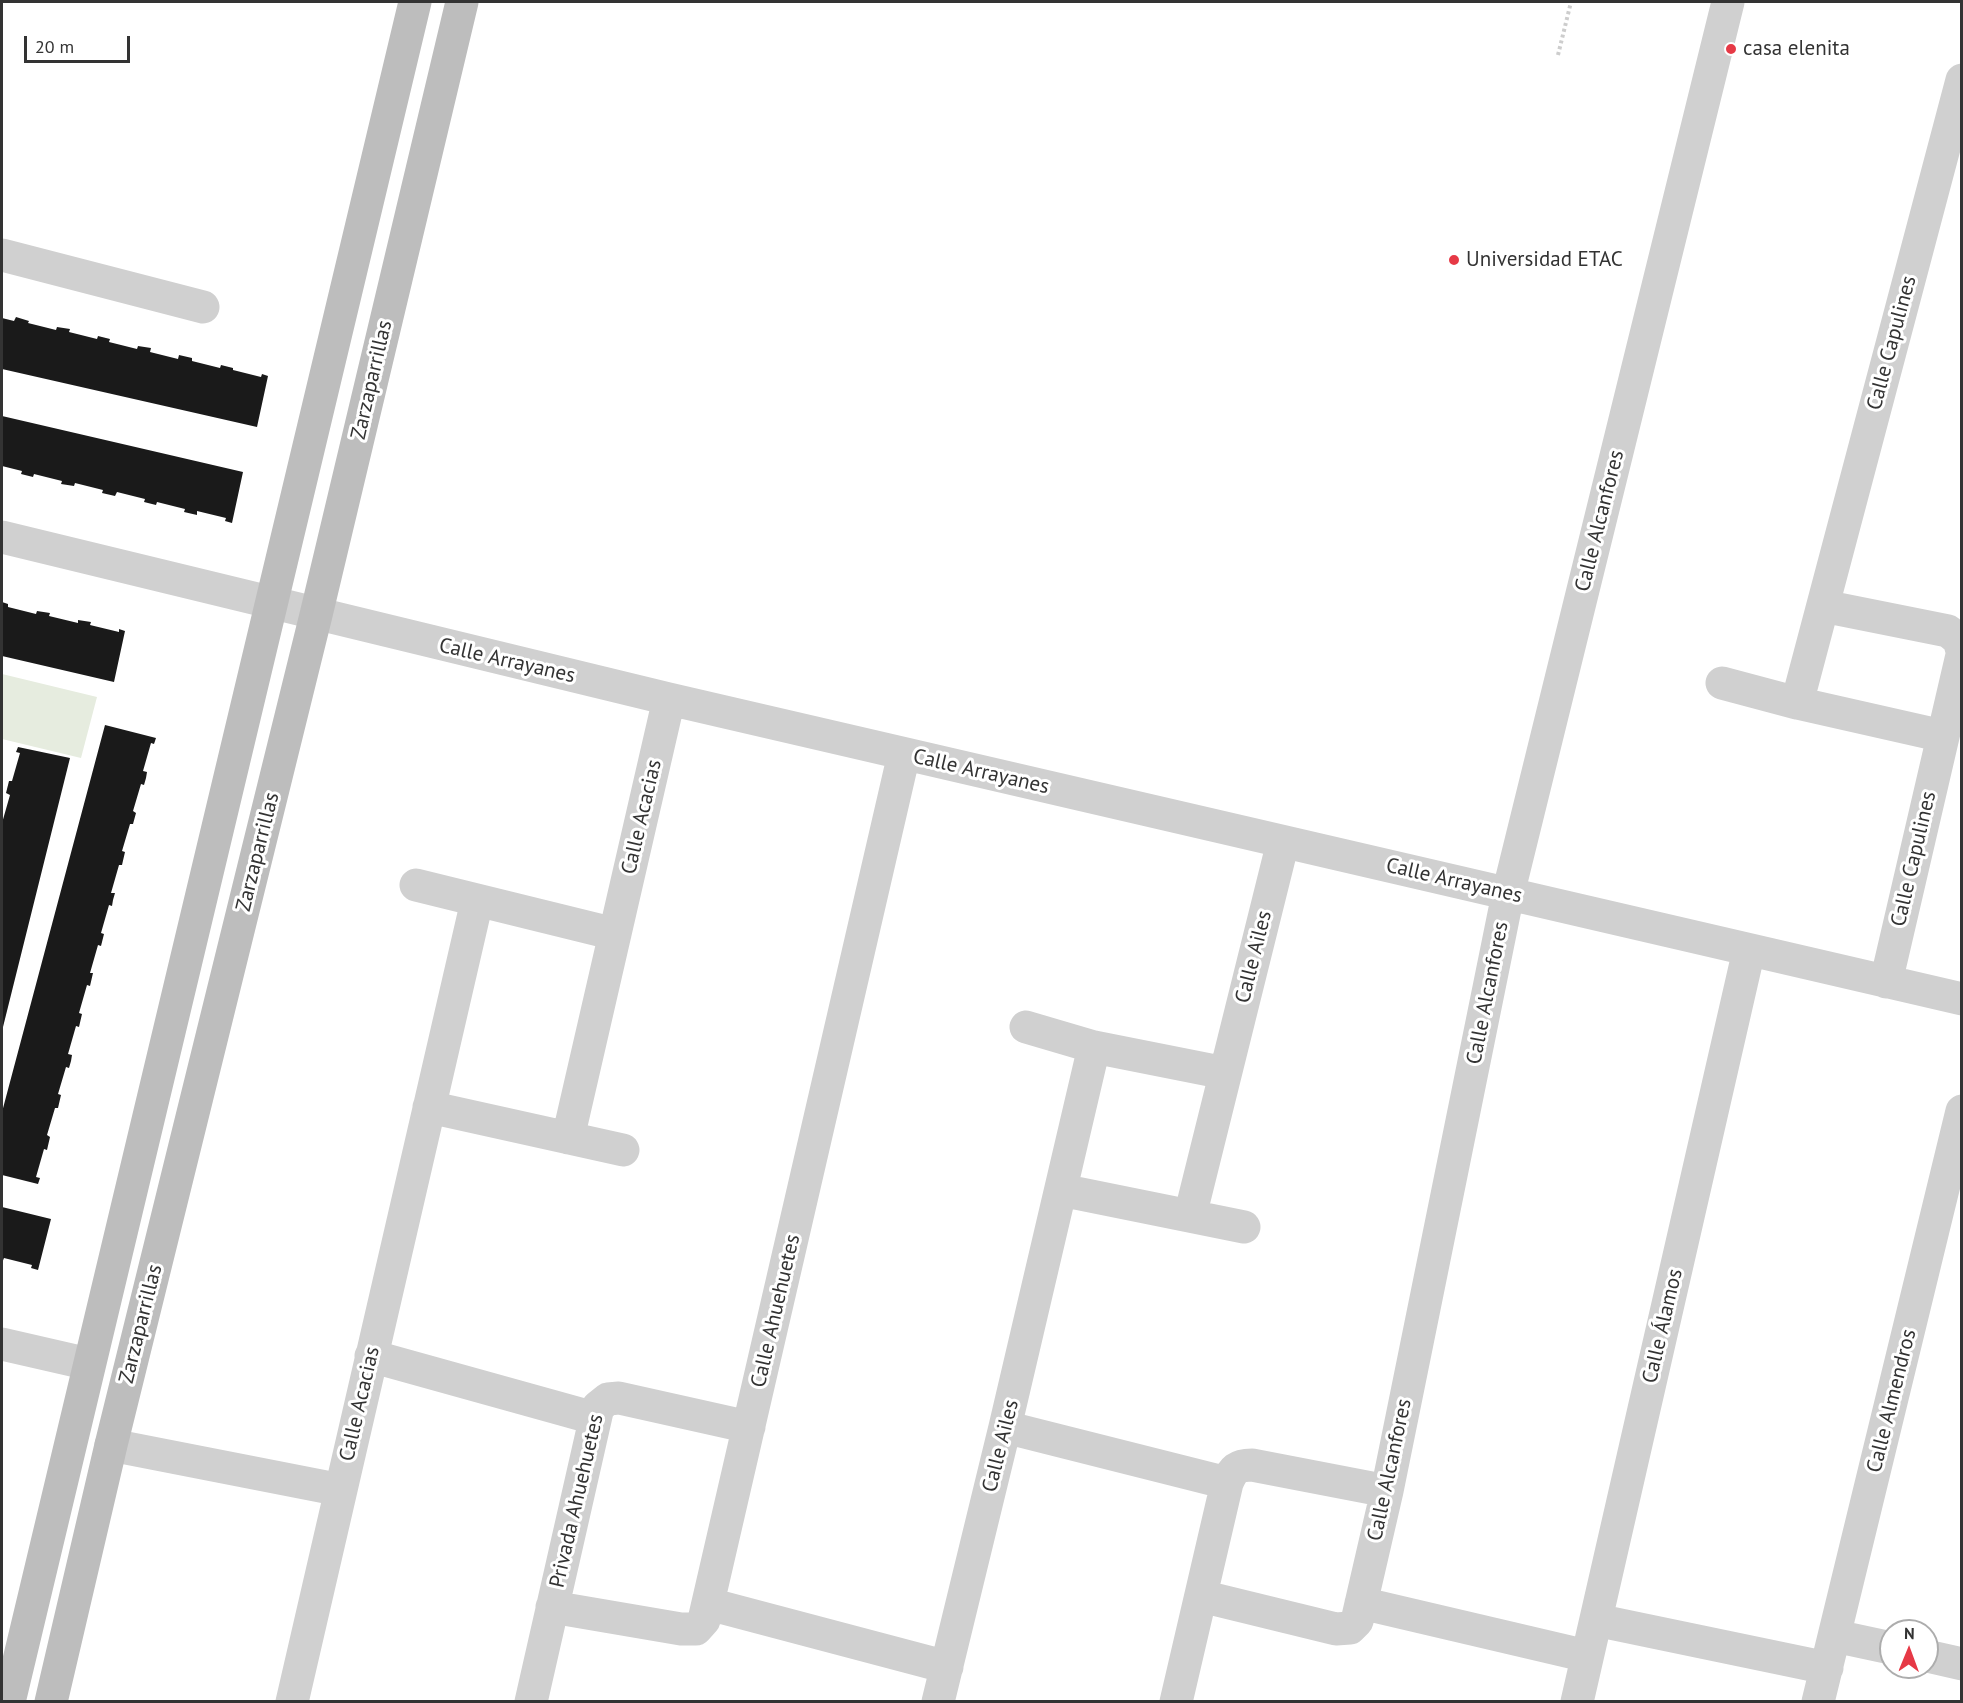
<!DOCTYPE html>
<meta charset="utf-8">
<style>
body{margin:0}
#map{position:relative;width:1963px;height:1703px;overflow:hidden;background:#fff;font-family:"PT Sans",sans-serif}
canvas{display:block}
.frame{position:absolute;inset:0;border:3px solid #333;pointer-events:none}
.north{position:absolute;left:1879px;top:1619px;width:60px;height:60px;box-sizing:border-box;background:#fff;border:2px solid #adadad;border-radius:50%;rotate:1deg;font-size:16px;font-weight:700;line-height:24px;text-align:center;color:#333}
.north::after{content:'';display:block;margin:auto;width:21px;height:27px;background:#e63946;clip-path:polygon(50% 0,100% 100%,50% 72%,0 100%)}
.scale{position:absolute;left:24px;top:36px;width:106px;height:27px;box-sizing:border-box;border:3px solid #333;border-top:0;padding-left:8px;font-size:18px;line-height:21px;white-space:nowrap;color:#333;-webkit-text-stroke:4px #fff;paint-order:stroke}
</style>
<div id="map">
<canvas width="1963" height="1703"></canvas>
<div class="frame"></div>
<div class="north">N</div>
<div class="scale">20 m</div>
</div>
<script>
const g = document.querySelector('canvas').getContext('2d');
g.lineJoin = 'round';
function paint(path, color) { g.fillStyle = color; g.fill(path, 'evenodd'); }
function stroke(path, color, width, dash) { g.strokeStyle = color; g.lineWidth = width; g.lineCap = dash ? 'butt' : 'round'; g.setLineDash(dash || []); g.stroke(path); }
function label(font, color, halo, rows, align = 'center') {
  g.font = font + ' "PT Sans",sans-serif'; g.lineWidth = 6; g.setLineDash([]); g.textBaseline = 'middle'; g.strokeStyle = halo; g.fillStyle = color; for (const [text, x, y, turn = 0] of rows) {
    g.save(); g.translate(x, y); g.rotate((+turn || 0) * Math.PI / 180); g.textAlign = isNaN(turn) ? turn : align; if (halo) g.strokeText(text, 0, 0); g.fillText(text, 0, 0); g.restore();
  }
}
paint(new Path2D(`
 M2 674 97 697 81 758 2 739Z`), '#e6ecdf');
paint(new Path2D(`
 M16 317 29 321 28 323 56 330 57 327 70 329 69 332 97 339 98 336 110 339 109 342 137 349 138 346 151 348 150 352 178 359 179 355 192 358V361L220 368 221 365 233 368V370L261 377 262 374 268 376 257 427 2 369V318L14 321Z
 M2 416 243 472 232 523 225 521 226 518 197 511V515L184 512 185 509 157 502 156 505 144 502 145 499 117 492 115 496 102 493 103 490 75 483 74 486 61 484 62 481 34 474 33 477 21 474 22 471 2 466Z
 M2 602 8 604V607L36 614 37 611 50 613 49 616 78 623V620L91 622 90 625 119 632V629L125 631 114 682 2 656Z
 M105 725 156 738 154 744 151 743 143 771 147 772 146 778 144 785 141 784 133 811 136 813 133 824H130L122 851 125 852 122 865H119L111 893H115L113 900 112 906 109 905 101 933 104 934 101 946 98 945 90 973H93L90 986 87 985 79 1013 82 1014 79 1027 76 1026 68 1054 72 1055 71 1061 69 1068 66 1067 58 1094 61 1095 58 1108H55L47 1135 50 1137 47 1150 44 1149 36 1177 40 1178 38 1184 2 1175V1112Z
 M18 747 70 758 2 1031V823L10 795 6 793 9 781H12L20 753 16 752Z
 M2 1207 51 1219 38 1270 31 1268 32 1265 4 1258 2 1263Z`), '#1a1a1a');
stroke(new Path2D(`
 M1558 55 1571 2`), '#cdcdcd', 4, [3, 3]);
stroke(new Path2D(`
 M2 255 203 307
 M2 537 669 699 1962 999
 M1823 606 1948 631 1959 640 1962 651
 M1722 683 1797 703 1943 736
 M1797 703 1962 80
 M416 885 615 934
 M1886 982 1962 655
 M1026 1027 1094 1047 1225 1073
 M429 1107 623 1150
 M568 1138 669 699
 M1061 1190 1244 1227
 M1190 1216 1283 842
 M2 1344 89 1364
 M371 1356 594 1418
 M1005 1427 1227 1483
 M111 1445 341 1490
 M1201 1596 1336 1629 1350 1628 1357 1621 1387 1491 1508 894 1728 2
 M1361 1603 1587 1656
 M709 1604 947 1667
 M552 1607 681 1629H696L704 1620 904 754
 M1596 1620 1827 1668
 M1835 1636 1891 1648
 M1927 1656 1962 1664
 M292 1702 477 901
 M531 1702 598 1407 608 1399 619 1398 749 1427
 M938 1702 1005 1427 1094 1047
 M1176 1702 1227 1483C1233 1469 1237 1465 1252 1465L1387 1491
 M1577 1702 1749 950
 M1818 1702 1962 1111`), '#d0d0d0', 33);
stroke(new Path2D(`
 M9 1702 415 2
 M51 1702 111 1445 316 615 462 2`), '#bdbdbd', 33);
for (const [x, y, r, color] of [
 [1731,49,6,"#e63946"],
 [1454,260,6,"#e63946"]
]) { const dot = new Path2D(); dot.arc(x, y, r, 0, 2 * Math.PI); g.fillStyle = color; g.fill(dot); stroke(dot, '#fff', 2); }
label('21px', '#333', '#fff', [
 ["casa elenita",1743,49],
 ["Universidad ETAC",1466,260]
], 'left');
label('21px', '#333', '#fff', [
 ["Calle Capulines",1892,343,-75],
 ["Zarzaparrillas",372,380,-77],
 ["Calle Alcanfores",1600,521,-76],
 ["Calle Arrayanes",507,661,13],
 ["Calle Arrayanes",981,772,13],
 ["Calle Acacias",642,817,-77],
 ["Zarzaparrillas",258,852,-76],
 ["Calle Capulines",1914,859,-77],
 ["Calle Arrayanes",1454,881,13],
 ["Calle Ailes",1254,957,-76],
 ["Calle Alcanfores",1488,993,-79],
 ["Calle Ahuehuetes",776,1311,-77],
 ["Zarzaparrillas",141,1324,-76],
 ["Calle Álamos",1663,1326,-77],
 ["Calle Almendros",1892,1401,-76],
 ["Calle Acacias",360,1404,-77],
 ["Calle Ailes",1001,1446,-76],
 ["Calle Alcanfores",1390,1470,-78],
 ["Privada Ahuehuetes",577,1501,-77]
]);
</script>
